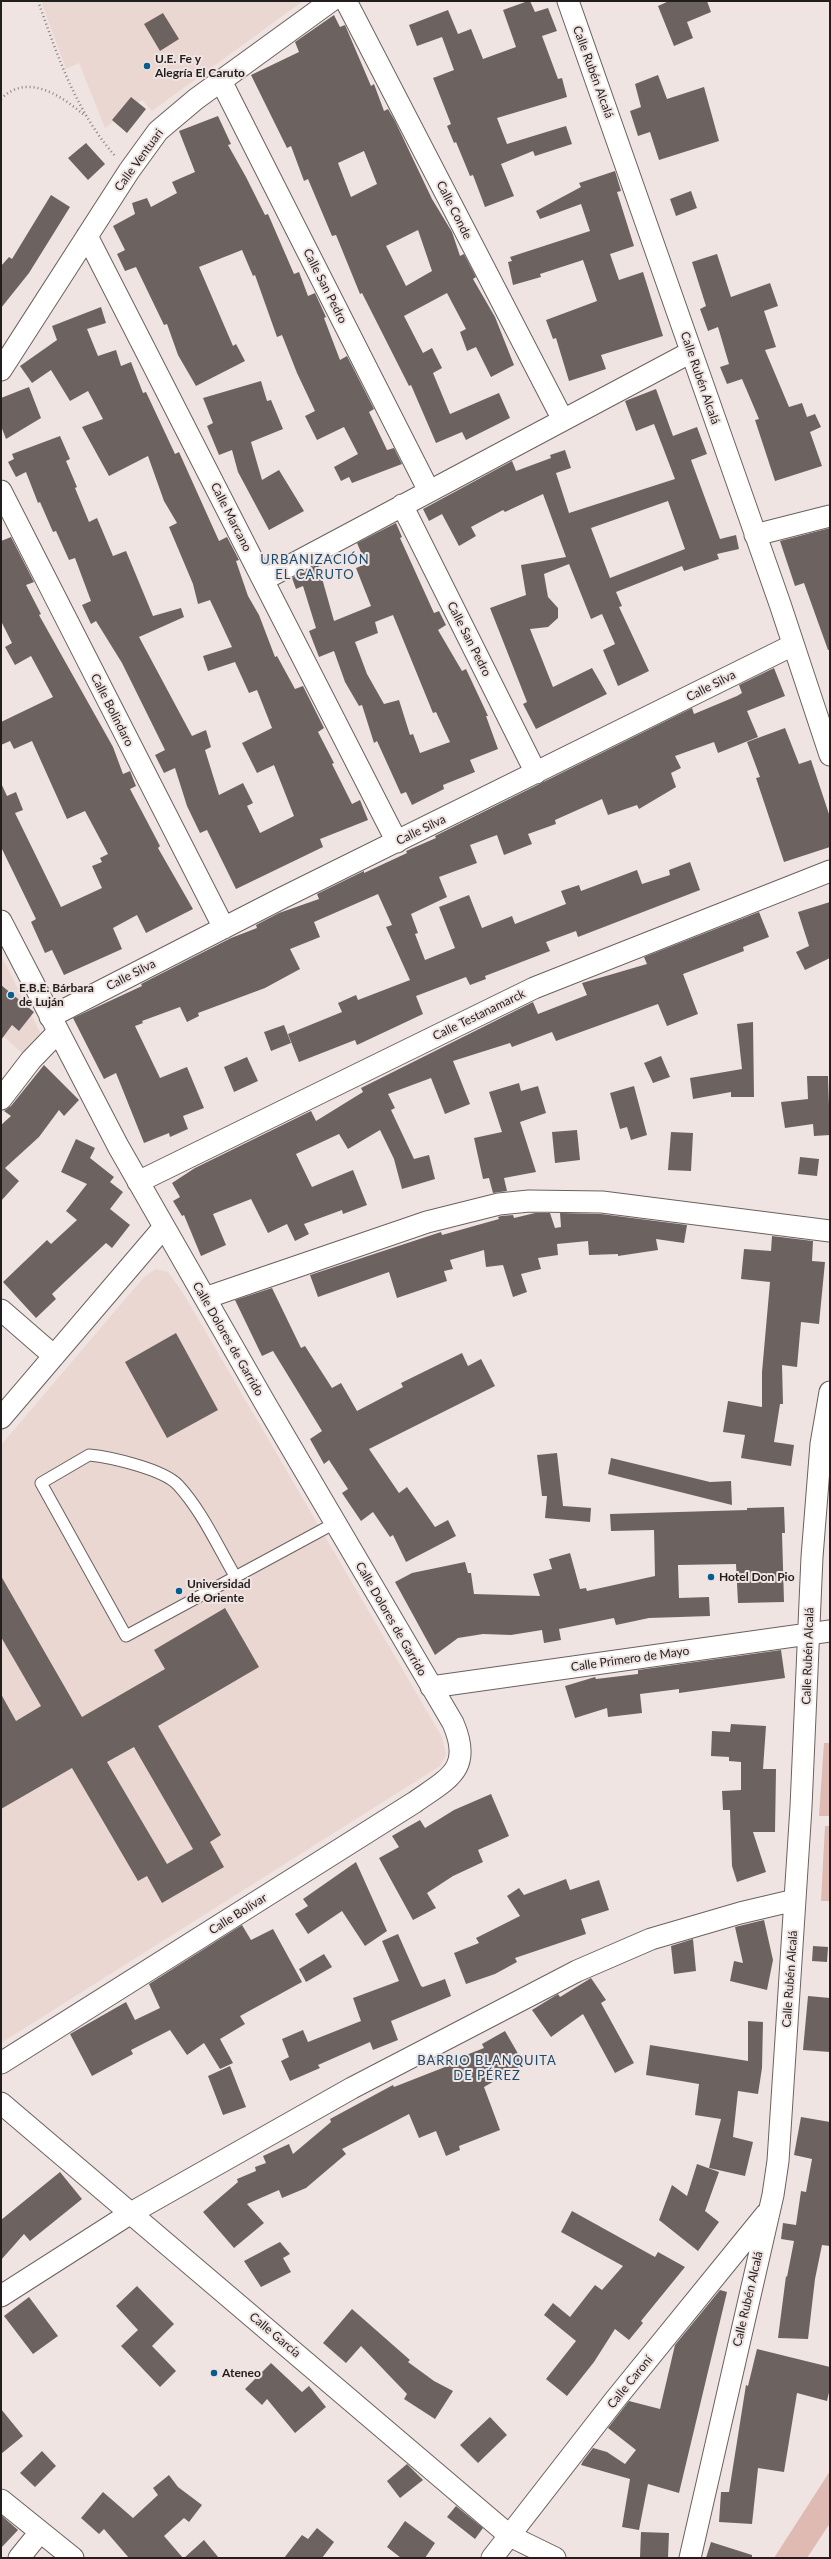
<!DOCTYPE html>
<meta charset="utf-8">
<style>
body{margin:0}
#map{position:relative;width:831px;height:2559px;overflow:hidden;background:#efe4e2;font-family:Lato,sans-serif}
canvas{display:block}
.frame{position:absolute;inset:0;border:2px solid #221e1d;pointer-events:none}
</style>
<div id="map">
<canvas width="831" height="2559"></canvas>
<div class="frame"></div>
</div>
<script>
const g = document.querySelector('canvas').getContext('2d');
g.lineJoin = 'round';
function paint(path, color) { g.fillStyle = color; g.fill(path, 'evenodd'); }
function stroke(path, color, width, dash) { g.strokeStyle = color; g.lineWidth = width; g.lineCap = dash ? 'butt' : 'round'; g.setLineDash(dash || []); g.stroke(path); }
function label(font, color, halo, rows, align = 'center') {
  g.font = font + ' Lato,sans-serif'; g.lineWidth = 4; g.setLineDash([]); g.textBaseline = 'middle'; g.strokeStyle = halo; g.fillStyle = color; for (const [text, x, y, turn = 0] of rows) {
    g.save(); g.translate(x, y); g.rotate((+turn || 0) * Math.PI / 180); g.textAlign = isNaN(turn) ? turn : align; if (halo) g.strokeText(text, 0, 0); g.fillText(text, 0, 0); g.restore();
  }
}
paint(new Path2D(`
 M41 1H303L152 111 142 100 105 128 79 63 66 69Z
 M1 955 41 1034 22 1053 1 1034Z
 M156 1269 168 1272 183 1293 442 1737 446 1755 440 1766 1 2043V1445L144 1277Z`), '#ead7d2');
paint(new Path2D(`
 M824 1743H830V1816H819Z
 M825 1826H830V1901H821Z
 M830 2471V2523L807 2558H774Z`), '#debab2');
paint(new Path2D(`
 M528 1H530L535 12 548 8 557 31 542 36 558 79 562 78 567 97 497 118 507 144 566 126 572 144 535 156 533 151 501 164 514 196 485 207 473 175 470 176 456 142 454 143 447 126 451 124 433 78 454 70 442 37 417 46 409 25 448 10 458 34 471 29 483 59 516 47 503 10Z
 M669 1H707L711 12 687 22 693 38 674 46 658 6Z
 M163 13 179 39 160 51 144 24Z
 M334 15 340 27 345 25 371 86 374 84 384 111 388 109 395 121 432 199 452 232 460 256 464 254 476 277 473 279 495 317 514 365 491 377 476 347 467 351 460 332 466 329 447 293 404 316 423 353 432 348 442 368 433 373 450 414 499 393 510 418 466 440 462 432 436 443 411 385 409 386 362 293 360 294 336 235 332 236 308 179 304 181 291 146 287 148 251 75 299 52 295 42ZM364 151 377 184 351 197 338 163ZM418 230 432 271 406 286 386 246Z
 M658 75 667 99 704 87 719 141 659 160 650 132 638 136 630 111 641 107 635 84Z
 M131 97 146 109 127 133 112 120Z
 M218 116 231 144 228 145 246 177 265 215 268 214 294 274 299 272 308 296 315 293 326 317 324 318 340 360 347 356 374 409 369 412 387 450 394 448 402 464 352 483 349 477 341 481 334 467 358 454 344 427 317 440 305 416 315 411 297 373 282 335 277 337 255 275 253 276 242 250 199 267 233 346 236 344 245 361 196 386 178 355 167 324 164 325 136 267 125 271 117 254 125 250 113 226 135 214 132 203 147 198 151 207 177 193 172 182 195 172 179 131Z
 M86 143 105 164 88 180 68 158Z
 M615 171 621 191 617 192 634 246 610 254 619 280 643 272 663 336 601 355 606 369 569 381 556 338 553 339 546 320 597 301 583 260 540 274 541 277 513 285 508 262 512 261 510 257 590 231 581 204 540 219 536 211 581 187 579 183Z
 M691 191 697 208 676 216 670 199Z
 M51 195 70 207 29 273 1 308V266L9 257 12 259Z
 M717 254 731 297 770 283 778 306 764 311 776 347 765 350 789 407 802 403 807 417 815 414 821 427 810 432 822 466 775 481 755 420 759 419 742 379 727 384 720 367 729 364 718 327 708 331 700 309 706 306 692 262Z
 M101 307 106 323 87 329 98 356 116 350 121 366 131 362 143 393 146 392 175 454 179 452 219 541 227 537 239 560 236 561 248 596 259 615 275 657 277 656 295 689 303 686 324 728 318 732 334 763 332 764 352 804 360 800 368 820 320 839 323 847 236 889 207 830 200 833 187 806 175 768 164 773 155 755 165 750 122 663 96 621 91 624 82 605 91 601 75 558 69 560 56 531 53 532 40 502 38 503 26 472 16 477 8 462 14 459 12 454 60 436 70 459 66 461 77 487 75 488 89 522 97 518 113 556 126 551 153 616 181 608 184 617 139 637 192 736 206 730 211 747 205 750 219 795 243 783 253 803 247 806 260 833 294 816 274 765 257 773 242 743 272 728 257 690 249 693 235 662 208 671 203 656 232 647 210 600 198 604 193 584 169 527 177 523 164 501 148 456 109 476 82 427 103 419 88 391 70 401 51 370 32 383 20 366 57 340 52 326Z
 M261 381 267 401 271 400 283 429 251 442 262 480 279 470 304 511 269 530 238 472 232 450 219 455 207 426 213 423 203 398Z
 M29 387 41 418 6 439 1 426V398Z
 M656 389 673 436 697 427 707 454 691 460 720 539 736 535 739 549 717 554 719 559 684 571 682 566 616 592 622 606 619 607 649 671 618 686 603 650 615 644 602 614 591 619 569 564 544 574 548 597 558 608V618L548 627 530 629 553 687 592 668 607 694 536 729 523 704 527 702 490 608 526 595 521 565 566 557 543 494 505 512 503 510 471 527 476 536 459 546 442 514 429 521 423 509 512 461 516 471 551 458 550 455 565 450 571 468 556 473 569 513 675 479 654 424 636 431 625 401ZM668 501 685 549 610 578 591 528Z
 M396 523 402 537 400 538 434 613 439 611 446 625 438 630 462 671 466 669 488 716H486L498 749 470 760 475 772 443 785 444 789 412 805 406 792 401 794 377 741 374 743 362 705 359 706 345 682 334 651 319 657 309 631 316 628 303 586 296 589 292 578 318 564 334 621 371 606 356 568 366 564 357 543ZM393 615 433 713 436 712 450 742 420 753 413 734 410 735 399 700 384 704 367 674 355 642 378 633 375 622Z
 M830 528V650H828L804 583 795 586 780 541Z
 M11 537 34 582 26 585 41 614 39 615 113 747 123 774 130 771 136 786 130 789 160 846 158 848 193 909 146 933 137 915 113 928 122 949 64 975 52 950 45 953 31 922 36 919 1 847V783L7 796 16 792 23 810 15 813 61 907 102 888 92 866 102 862 100 858 108 854 85 811 67 819 32 741 14 749 10 741 1 745V722L53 697 31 656 15 665 5 647 12 643 1 621V541Z
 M774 668 785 696 747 711 758 737 718 753 714 742 675 756 681 768 671 773 676 787 639 809 637 805 608 815 602 799 555 820 556 824 528 834 532 844 504 855 497 835 470 845 477 863 439 877 447 897 411 914 418 933 415 934 425 960 455 948 439 907 469 895 482 928 512 916 515 924 566 904 561 891 579 885 581 891 637 870 642 884 670 875 669 870 690 862 700 890 578 937 576 931 546 942 550 951 485 976 486 979 470 985 466 977 416 996 423 1014 357 1045 355 1040 299 1062 288 1034 342 1012 338 1003 356 995 358 1000 410 980 386 927 392 925 378 894 314 922 320 937 290 949 300 969 265 988 198 1013 199 1016 187 1022 180 1007 142 1021 143 1023 135 1026 160 1078 187 1067 204 1108 183 1116 188 1129 170 1137 169 1133 144 1143 116 1073 104 1079 73 1018 142 986 141 984 231 938 257 928 256 925 279 913 319 899 317 894 364 871V873L407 853 406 851 436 838 435 836 692 708 694 714 737 696 742 693 739 685Z
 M785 728 799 764 811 760 830 817V847L784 862 756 778 760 777 747 742Z
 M830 902V958L805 970 796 952 809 946 798 912Z
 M759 912 769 937 743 947 744 951 683 974 698 1014 667 1026 658 1004 556 1041 552 1032 512 1047 510 1043 453 1061 470 1104 445 1114 431 1078 388 1094 395 1108 391 1110 414 1159 429 1155 435 1179 402 1189 394 1159 380 1130 348 1149 339 1134 296 1154 312 1187 353 1170 367 1205 343 1214 342 1210 304 1224 309 1234 295 1241 287 1224 268 1233 251 1199 213 1214 226 1245 201 1256 184 1215 182 1216 173 1201 180 1197 172 1183 195 1168 311 1111 316 1121 363 1092 361 1088 533 1002 538 1014 587 995 582 983 647 964 644 957Z
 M1 985 34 1012 19 1031 12 1025 1 1040Z
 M753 1022 754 1097H731V1092L693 1099 690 1078 742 1069 737 1024Z
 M284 1025 291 1043 271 1051 264 1032Z
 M661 1056 670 1077 653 1083 644 1063Z
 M247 1057 258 1081 234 1092 224 1067Z
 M44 1065 79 1100 64 1116 59 1110 39 1137 5 1168 19 1181 1 1201V1125L11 1116 4 1111 11 1106Z
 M807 1076H828L830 1135 814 1136 813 1124 785 1128 781 1102 808 1099Z
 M519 1083 521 1091 538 1086 546 1113 520 1122 536 1172 504 1178 507 1191 493 1193 489 1178 483 1179 474 1138 502 1132 489 1092Z
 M634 1086 647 1135 631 1140 627 1127 620 1129 610 1093Z
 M577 1130 580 1160 555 1163 552 1132Z
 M671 1132 693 1133 691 1171 668 1170Z
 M76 1139 95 1148 90 1158 114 1177 110 1182 123 1192 110 1209 130 1225 112 1248 106 1243 52 1294 56 1299 36 1318 3 1282 47 1240 51 1244 77 1220 66 1211 87 1184 61 1172Z
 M800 1157 819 1159 817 1176 798 1174Z
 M535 1213H550L555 1228 561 1227 560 1213 601 1214 687 1225 684 1243 656 1239 658 1250 618 1256V1254L589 1255 588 1241 557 1244 558 1255 538 1258 541 1269 521 1274 527 1292 513 1297 503 1265 486 1267 484 1250 450 1260 453 1269 444 1271 447 1281 397 1298 389 1272 318 1297 310 1275 441 1232 442 1235 499 1219 498 1217 501 1216 513 1215 514 1218Z
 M772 1236 813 1241 812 1261 825 1262 819 1324 801 1322 797 1367 782 1365 783 1404H780L774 1442 794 1445 791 1466 741 1458 745 1435 723 1432 728 1401 762 1407V1372L770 1282 741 1279 744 1249 771 1251Z
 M272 1288 301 1348 305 1346 332 1388 341 1383 357 1411 403 1387 401 1383 462 1353 468 1366 481 1359 495 1386 369 1449 399 1493 407 1487 435 1527 448 1520 456 1536 406 1562 393 1535 390 1537 373 1512 361 1521 342 1493 348 1489 329 1460 324 1464 310 1439 322 1431 273 1351 262 1356 235 1300Z
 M176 1333 218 1410 167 1438 125 1362Z
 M557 1453 563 1506 591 1508 590 1522 545 1518 547 1496H542L537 1455Z
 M611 1458 710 1482 731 1481 732 1505 608 1474Z
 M784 1507 785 1533H782L784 1602 738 1603 736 1564 678 1565 679 1598 709 1597 710 1616 649 1618 616 1625 614 1618 559 1629 561 1640 544 1643 542 1630 511 1635 483 1634 458 1638 435 1655 395 1582 412 1573 465 1562 468 1573H471L474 1594 540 1596 533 1574 552 1569 549 1559 570 1553 580 1589 586 1588 587 1591 655 1576 654 1530 611 1531 610 1514 747 1510V1508Z
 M1 1576 82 1717 165 1669 154 1650 225 1608 259 1667 158 1726 221 1835 210 1842 224 1867 162 1903 147 1876 138 1881 72 1768 1 1809V1694L16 1721 41 1706 1 1637ZM134 1747 193 1849 167 1864 107 1762Z
 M781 1650 785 1678 679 1693V1689L640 1694 642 1713 608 1717 607 1708 575 1718 565 1686 595 1677 596 1679 638 1674V1670Z
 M731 1724 766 1726 763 1769H776L775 1832H753L766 1872 737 1882 732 1866 730 1810H723L722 1791 741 1790V1762L729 1761V1757L711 1756 712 1731 730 1732Z
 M491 1794 509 1836 478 1850 483 1862 453 1876 427 1893 436 1908 413 1920 379 1858 399 1847 392 1836 420 1820 425 1828 454 1810Z
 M356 1862 387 1931 365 1946 342 1911 308 1934 295 1914 308 1906 303 1899Z
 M566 1879 570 1890 599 1880 609 1910 581 1919 586 1934 515 1958 517 1962 495 1974 466 1984 454 1953 479 1943 476 1938 520 1916 507 1896 519 1888 524 1895Z
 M764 1920 773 1960 767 1990 730 1981 734 1961 743 1963 735 1927Z
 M242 1925 251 1940 273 1929 302 1982 240 2016 245 2024 220 2039 233 2063 220 2069 204 2043 187 2055 170 2030 131 2050 133 2054 92 2076 70 2034 126 2002 135 2020 160 2008 149 1984Z
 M398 1934 421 1986 423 1987 445 1979 451 1996 391 2021 398 2040 373 2050 370 2042 318 2065 320 2068 290 2081 281 2061 289 2057 282 2039 303 2030 308 2042 361 2021 353 1998 399 1981 382 1941Z
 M693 1939 696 1971 674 1974 671 1946Z
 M813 1946 828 1947 827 1962 812 1961Z
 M324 1954 332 1967 306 1982 299 1969Z
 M591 1978 606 2000 601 2003 634 2063 615 2073 583 2014 551 2037 532 2010 558 1994 560 1997Z
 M808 1996 830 1998V2052L803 2050Z
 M748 2021 763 2022 762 2068 758 2094 738 2091 733 2137 753 2142 745 2176 709 2168 721 2119 695 2115 699 2084 646 2075 650 2045 748 2061Z
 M505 2031 524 2064 484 2087 500 2130 459 2146 460 2150 446 2156 436 2131 419 2138 409 2114 342 2149 346 2154 306 2188 282 2198 279 2190 247 2204 264 2223 234 2248 203 2212 238 2182 237 2179 256 2171 255 2167 266 2163 263 2156 289 2144 293 2154 331 2122 330 2119 393 2085 394 2087 445 2067 443 2064 484 2048 482 2044Z
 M230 2066 246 2107 223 2115 208 2076Z
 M801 2117 830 2122V2246L822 2245 815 2279 808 2339 778 2338 786 2276 787 2277 794 2241 781 2239 783 2223 796 2225 801 2191 806 2192 812 2159 794 2155Z
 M697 2164 719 2172 705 2211 719 2222 698 2251 659 2220 672 2185 687 2196Z
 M60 2172 82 2199 30 2241 24 2234 1 2260V2220Z
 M572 2211 655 2257 658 2252 685 2267 641 2321 643 2323 629 2340 615 2329 594 2362 567 2396 546 2379 576 2341 544 2315 553 2303 570 2317 595 2285 602 2290 623 2266 561 2232Z
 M280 2242 290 2254 283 2258 291 2272 261 2287 244 2261Z
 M137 2286 174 2324 152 2346 176 2371 160 2387 121 2346 138 2330 116 2306Z
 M720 2290 727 2292 679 2493 648 2484 639 2530 622 2527 630 2479 581 2465 583 2461 593 2448 607 2452 625 2464 636 2450 608 2428 629 2401 660 2409 675 2345Z
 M29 2297 58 2336 33 2354 4 2316Z
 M352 2309 410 2360 408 2362 434 2381 453 2391 435 2419 404 2399 407 2394 361 2346 346 2363 323 2343Z
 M757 2349 830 2367V2388L827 2401 797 2393 784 2472 758 2468 752 2524 719 2522 721 2492H729L746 2385 748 2386Z
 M271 2363 302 2392 309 2386 326 2407 295 2433 267 2399 262 2405 245 2389Z
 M1 2409 23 2436 1 2454Z
 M490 2417 507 2435 478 2463 460 2445Z
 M42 2451 56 2466 35 2487 20 2473Z
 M407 2464 423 2480 400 2498 387 2481Z
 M169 2475 178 2487 202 2505 189 2522 184 2518 164 2536 183 2558H129L104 2529 99 2534 81 2518 103 2492 133 2518 158 2495 153 2488Z
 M456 2506 483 2528 475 2539 447 2517Z
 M1 2515 18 2530 1 2548Z
 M405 2521 435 2543 425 2558H401L387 2547Z
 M317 2528 334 2542 322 2558H284L302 2535 308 2539Z
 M641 2532 669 2533 668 2558 640 2557Z
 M204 2540 219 2558H184Z
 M711 2542 752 2555V2558H706Z`), '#6c6361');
const lane = new Path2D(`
 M235 1576C218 1547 202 1511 178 1485 163 1469 110 1457 89 1455L41 1483 126 1636 335 1523`);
const street = new Path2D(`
 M346 1 563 420
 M568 1 780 604 830 755
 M221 81 429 491
 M87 236 397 842
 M1 370 129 171 158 131 196 99 331 1
 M1 491 224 928
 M402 505 536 773
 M755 535 830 516
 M263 580 691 352
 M1 921 118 1146 265 1403 453 1723C473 1769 449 1778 415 1802L1 2063
 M50 1017 282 898 793 645
 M1 1099 31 1060 58 1032
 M138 1182 534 988 830 871
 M205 1298 427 1222 499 1204 529 1201 602 1202 830 1231
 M1 1310 54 1356
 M1 1418 164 1227
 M431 1687 830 1631
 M1 2103 510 2536 555 2558
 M1 2296 131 2213 352 2088 577 1971 651 1939 740 1913 795 1900
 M1 2500 73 2558
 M19 2558 40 2532
 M492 2558 614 2401 766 2214
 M690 2558 773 2195 778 2161 801 1807 812 1557 821 1444 830 1392`);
stroke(lane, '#6a615f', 13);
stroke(street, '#6a615f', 23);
stroke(new Path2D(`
 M38 1C58 57 76 112 116 157
 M1 99C27 72 62 96 84 115`), '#8a8280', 2.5, [1, 3]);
stroke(lane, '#fff', 11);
stroke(street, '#fff', 21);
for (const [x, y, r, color] of [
 [147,66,4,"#075d8e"],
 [11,995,4,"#075d8e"],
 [711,1577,4,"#075d8e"],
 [179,1591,4,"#075d8e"],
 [214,2373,4,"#075d8e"]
]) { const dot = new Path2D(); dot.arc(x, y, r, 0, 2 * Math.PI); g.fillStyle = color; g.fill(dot); stroke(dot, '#efe4e2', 1.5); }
label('bold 12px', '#221e1d', '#efe4e2', [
 ["U.E. Fe y",155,59],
 ["Alegría El Caruto",155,73],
 ["E.B.E. Bárbara",19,988],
 ["de Luján",19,1002],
 ["Hotel Don Pio",719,1577],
 ["Universidad",187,1584],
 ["de Oriente",187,1598],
 ["Ateneo",222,2373]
], 'left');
label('12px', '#221e1d', '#efe4e2', [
 ["Calle Rubén Alcalá",593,72,70],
 ["Calle Ventuari",139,160,-54],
 ["Calle Conde",454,210,63],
 ["Calle San Pedro",325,286,63],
 ["Calle Rubén Alcalá",700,378,71],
 ["Calle Marcano",231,517,63],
 ["Calle San Pedro",469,639,63],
 ["Calle Silva",711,686,-27],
 ["Calle Bolindaro",112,710,63],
 ["Calle Silva",421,830,-26],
 ["Calle Silva",131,975,-27],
 ["Calle Testanamarck",479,1015,-26],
 ["Calle Dolores de Garrido",228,1339,60],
 ["Calle Dolores de Garrido",391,1619,60],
 ["Calle Rubén Alcalá",808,1656,-88],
 ["Calle Primero de Mayo",630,1659,-8],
 ["Calle Bolívar",238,1914,-32],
 ["Calle Rubén Alcalá",790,1979,-86],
 ["Calle Rubén Alcalá",748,2299,-77],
 ["Calle García",275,2335,40],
 ["Calle Caroní",630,2382,-51]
]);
g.letterSpacing = '1px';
label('13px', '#184b6f', '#efe4e2', [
 ["URBANIZACIÓN",315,560],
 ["EL CARUTO",315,575],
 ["BARRIO BLANQUITA",487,2061],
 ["DE PÉREZ",487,2076]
]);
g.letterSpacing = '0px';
</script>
